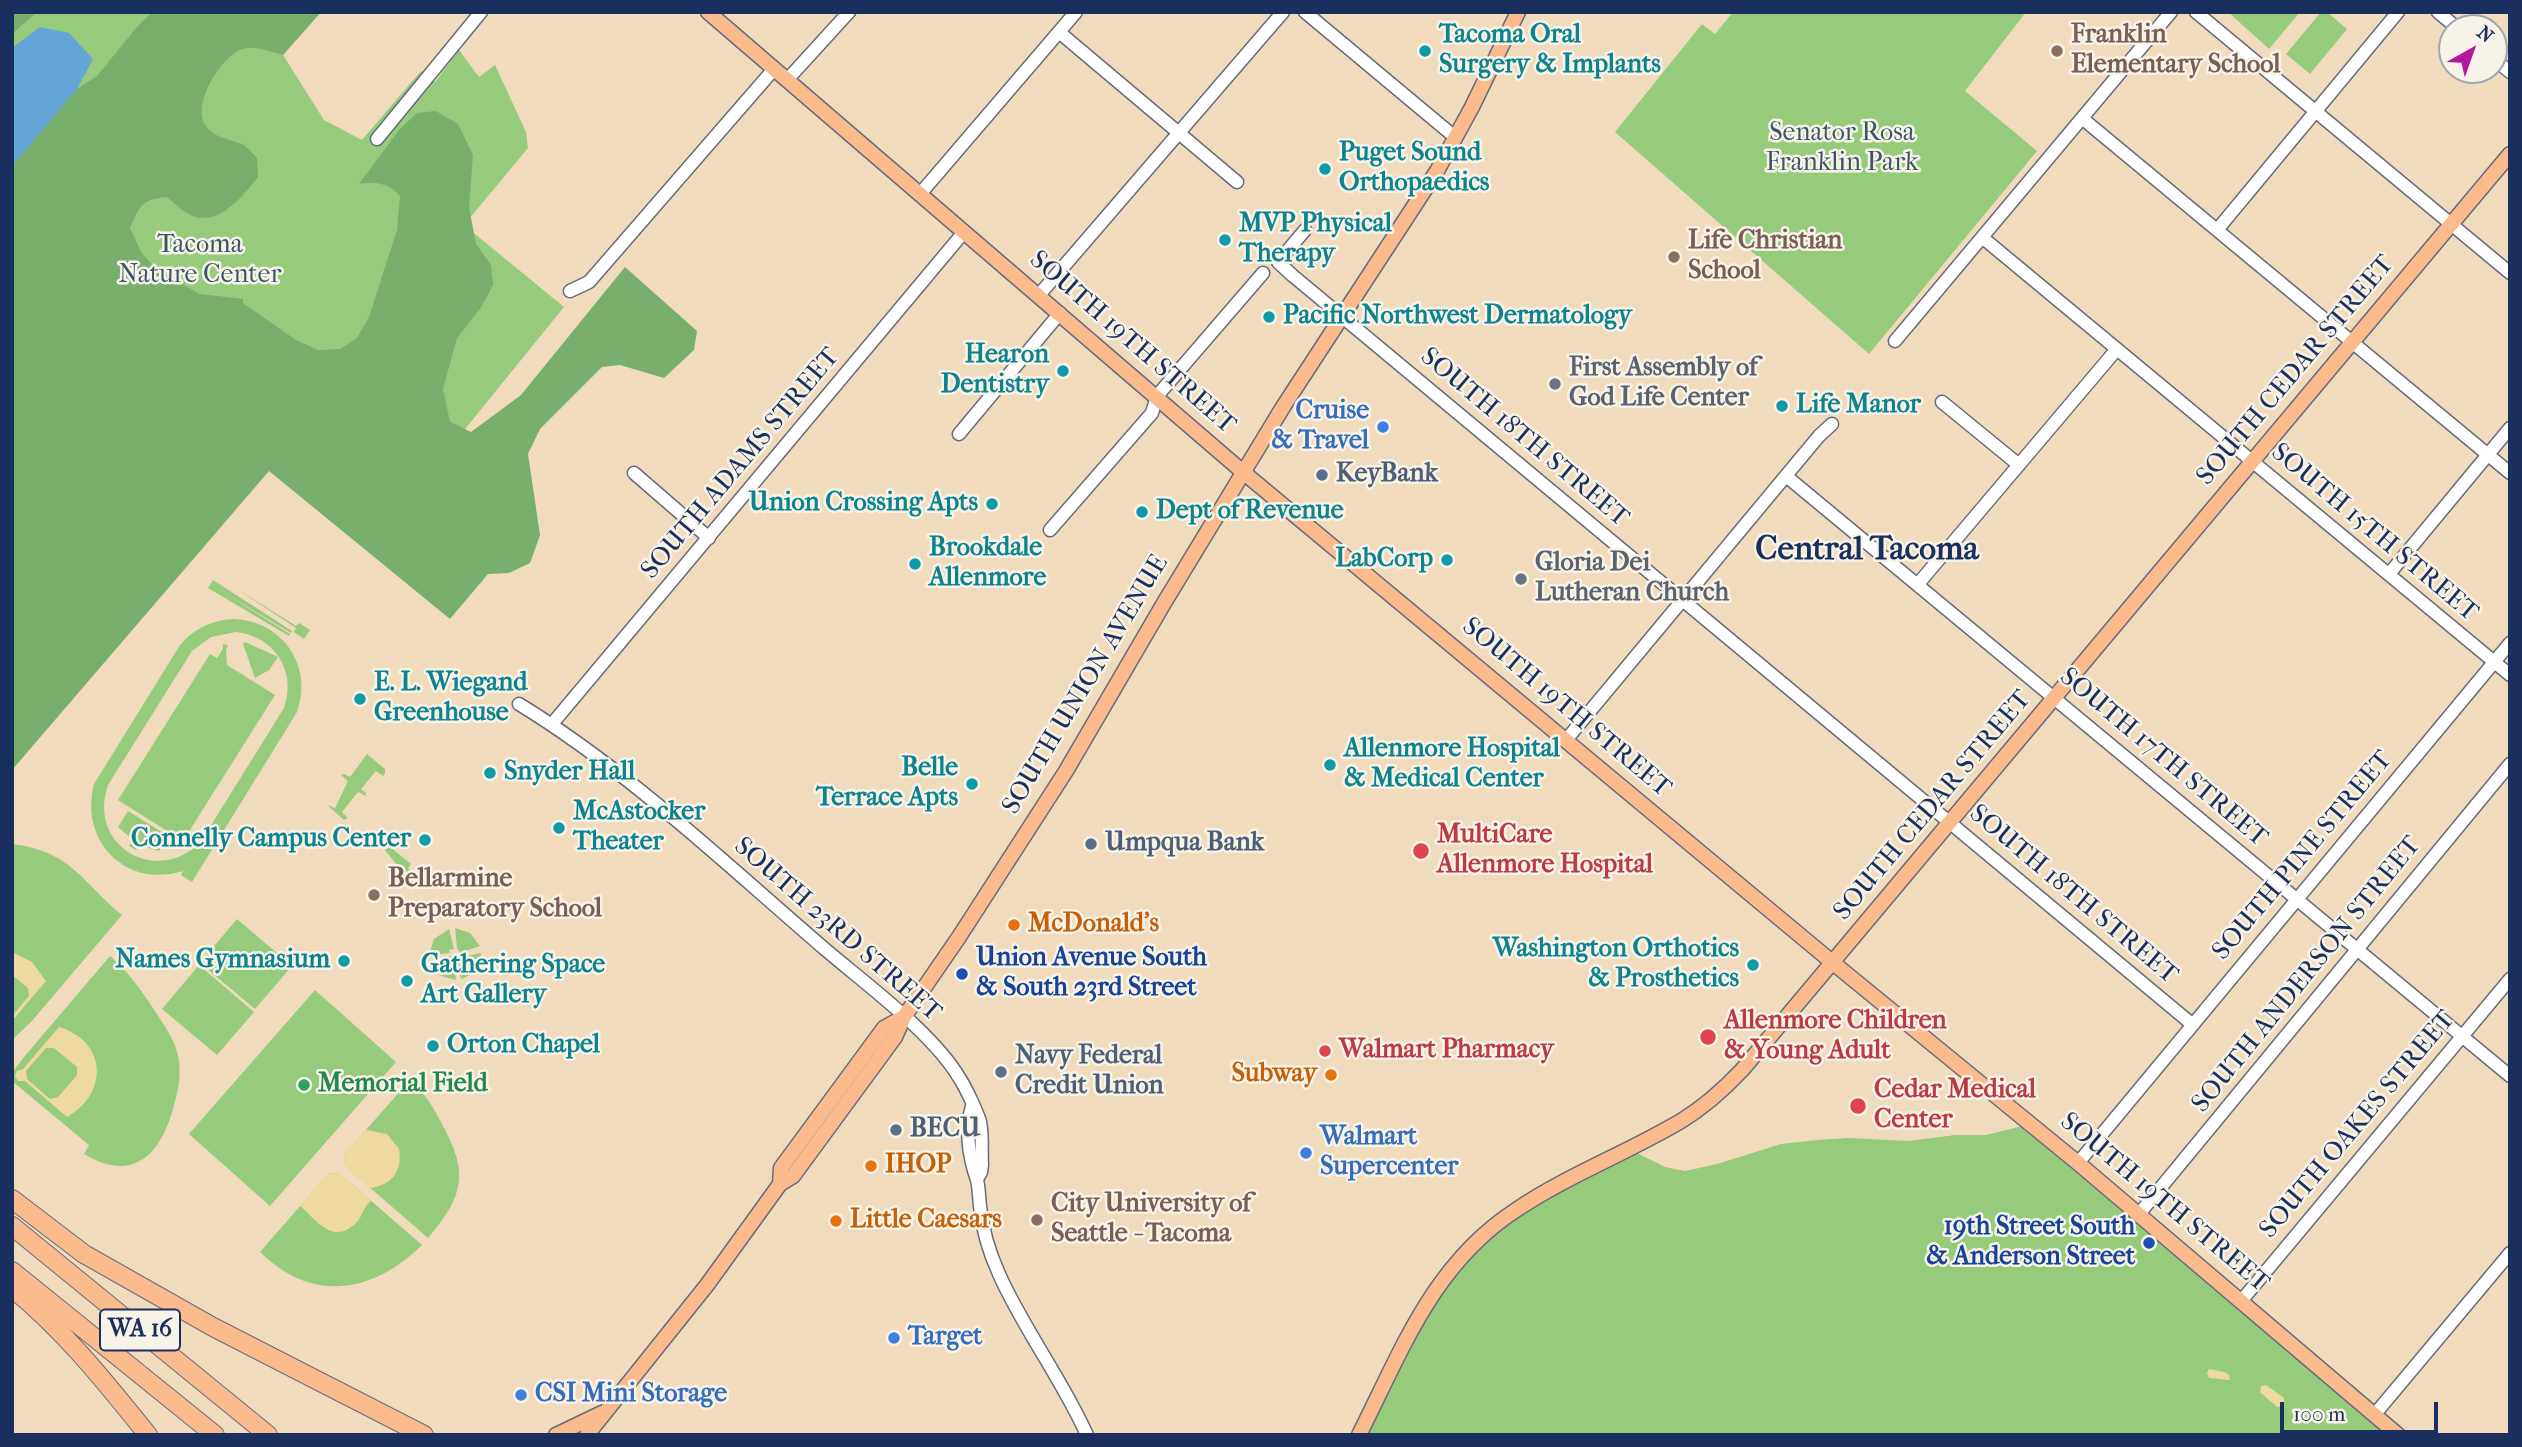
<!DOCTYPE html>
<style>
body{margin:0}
#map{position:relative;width:2522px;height:1447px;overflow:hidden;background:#f0dcbc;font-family:"IM FELL French Canon",serif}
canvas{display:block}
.frame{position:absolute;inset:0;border:14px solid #1b2f5e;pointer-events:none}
.north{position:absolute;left:2438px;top:14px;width:70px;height:70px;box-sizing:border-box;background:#f7f3e8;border:2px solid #9fa5b1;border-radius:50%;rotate:40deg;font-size:19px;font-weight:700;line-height:28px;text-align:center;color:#1b2f5e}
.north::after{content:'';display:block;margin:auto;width:24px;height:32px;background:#b5179e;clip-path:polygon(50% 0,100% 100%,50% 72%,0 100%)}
.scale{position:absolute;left:2280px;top:1402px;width:158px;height:32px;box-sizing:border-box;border:4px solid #1b2f5e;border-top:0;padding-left:9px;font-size:21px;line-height:24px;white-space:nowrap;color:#1b2f5e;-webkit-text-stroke:5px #f7f3e8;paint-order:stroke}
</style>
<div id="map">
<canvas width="2522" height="1447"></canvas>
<div class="frame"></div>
<div class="north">N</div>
<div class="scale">100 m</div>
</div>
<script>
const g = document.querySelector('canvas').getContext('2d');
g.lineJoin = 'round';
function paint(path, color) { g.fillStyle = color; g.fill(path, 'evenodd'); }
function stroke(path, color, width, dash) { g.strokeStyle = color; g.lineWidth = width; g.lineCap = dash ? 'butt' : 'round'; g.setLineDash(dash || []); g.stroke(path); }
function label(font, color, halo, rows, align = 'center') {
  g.font = font + ' "IM FELL French Canon",serif'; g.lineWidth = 5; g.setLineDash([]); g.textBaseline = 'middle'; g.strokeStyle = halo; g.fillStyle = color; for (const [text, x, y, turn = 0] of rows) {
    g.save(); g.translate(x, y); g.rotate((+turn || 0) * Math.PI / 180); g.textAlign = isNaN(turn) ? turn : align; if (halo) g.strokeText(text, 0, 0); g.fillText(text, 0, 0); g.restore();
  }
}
paint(new Path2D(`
 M12 12H321L283 55 324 120 362 140 421 71 435 82 459 50 479 77 495 65 526 132 528 148 464 225 564 307 461 434 366 355 12 769Z
 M1733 12H2026L1965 91 2037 151 1869 354 1615 132 1702 24 1715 34Z
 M2228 12H2300L2269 49Z
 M2321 12H2327L2347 29 2310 74 2286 54Z
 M213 580 292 631 291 633 221 591 290 634 289 636 208 588Z
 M231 585 296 626 299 623 310 630 304 639 294 632 296 628Z
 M233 619C281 620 314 665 297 712L192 882 181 875 183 871C126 889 79 841 94 784L180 645C194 629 211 620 233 619ZM236 632C275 636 297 672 284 708L200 843C155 886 87 845 108 785L192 651 211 637Z
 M245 642 278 657 269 670 255 678 243 644Z
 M223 644 228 645 226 650 227 665 275 695 183 841 118 800 210 654 217 658 223 649Z
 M367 754 385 769V773L383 776 376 771 361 789 366 793V796L358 792 342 812 348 818 344 820 327 805 335 808 348 781 341 775 344 774 350 777Z
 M128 811 168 836 159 851 139 845 136 850 129 846 133 840 118 827Z
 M12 844C71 851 81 881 122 915L31 1022 12 1040Z
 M390 847 411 864 408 868 418 880 420 879 423 883 418 887 414 881 411 883 385 850Z
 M237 919 292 966 255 1009 200 963Z
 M455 928 470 933 480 946 460 953 457 948Z
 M449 929 454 949 449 950 450 953 429 955 434 939Z
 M481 953C480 967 474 975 461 979L456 958Z
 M110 956C131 975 141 990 157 1014 165 1027 175 1040 178 1056 182 1074 178 1092 173 1109 160 1156 132 1183 84 1154L89 1145 12 1081V1073L24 1057Z
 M451 956 453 959 456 980 441 976 431 962Z
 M199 965 254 1012 217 1055 162 1009Z
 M315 990 396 1062 270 1206 189 1134Z
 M409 1081C425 1092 433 1107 442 1124 469 1173 464 1196 428 1238L345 1166 344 1155Z
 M2023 1126 2398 1435H1359L1433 1292 1513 1211 1635 1152 1665 1167 1685 1171 1717 1164 1781 1144 1817 1140 1848 1138 1908 1141 1955 1135H1986Z
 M339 1173 422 1245C373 1293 313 1304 260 1252L328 1174Z`), '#96cb7c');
paint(new Path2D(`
 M12 12H37L12 34Z
 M152 12H321L283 55C271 52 253 44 240 50 220 59 194 101 204 123 212 139 231 138 245 146 249 149 253 154 257 158L258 177C245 193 225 220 200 218 188 217 175 204 167 197 141 199 140 206 130 228L142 254 159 271 200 294 243 299V303L296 340 318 350 340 349 357 338 369 317 397 230 400 196C388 183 376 181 359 184L399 130 417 113 436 111 458 124 473 155 469 207 476 244 491 265 493 285 480 309 457 338 443 389 450 422 471 432 521 395 625 267 697 331 694 350 664 378 620 365 602 367 540 429 528 454 540 535 530 563 509 573 488 574 450 619 269 471 12 770V166L77 89 97 76 138 26Z`), '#78af6c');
paint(new Path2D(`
 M12 952 32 962 46 981 12 1021V1016L29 996 28 988 12 975Z
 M59 1027C107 1041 109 1094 67 1117L25 1081H18L15 1076 17 1071 23 1069ZM46 1048H54L77 1067V1075L58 1097 50 1099 27 1079 26 1071Z
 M366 1130 387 1134 399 1149C403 1171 392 1185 370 1188L345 1166 344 1155Z
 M339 1173 371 1201C363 1207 363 1216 356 1223 332 1246 316 1219 300 1206L328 1174Z
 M2209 1369 2224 1372 2229 1375 2230 1380 2209 1378 2207 1373Z
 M2266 1385 2284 1398V1406L2277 1407 2260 1392 2261 1386Z`), '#eeda9e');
paint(new Path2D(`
 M40 27 69 33 93 59 77 89 12 166V48Z`), '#65a6d9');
const minor = new Path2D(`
 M1305 12 1456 138
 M2196 12 2510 273
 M2438 12 2457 28
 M1059 32 1237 182
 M2494 59 2510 72
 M787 80 849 12
 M2083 119 2510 473
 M377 139 481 12
 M920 194 1076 12
 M1305 230 1278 262 1292 275 2193 1025
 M2217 230 2398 12
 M1983 238 2510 675
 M570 291 589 282 774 69
 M1039 295 1283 12
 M1895 341 2171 12
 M1942 402 2019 465
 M959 434 1060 313
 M634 473 709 538
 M1786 476 2510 1076
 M1050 530 1152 413 1157 396 1263 273
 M2389 574 2510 428
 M1918 584 2117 349
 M519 704C630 772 727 865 826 950 867 985 934 1034 960 1079 966 1088 978 1114 980 1122 983 1136 981 1151 982 1165L981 1172 977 1179
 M552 724 964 232
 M1566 740 1819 436 1832 424
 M972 1106C965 1130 969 1157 977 1180 979 1188 979 1198 980 1206 982 1228 990 1254 999 1274 1024 1330 1062 1379 1087 1435
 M2078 1163 2510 643
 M2139 1214 2510 764
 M2242 1300 2510 979
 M2375 1414 2510 1253`);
const major = new Path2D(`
 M708 12 1243 472 1832 962 2078 1163 2398 1435
 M780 1184 781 1168 884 1028 904 1017
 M556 1435 602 1413
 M587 1435 707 1285 780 1184 793 1176 895 1037 904 1017 959 937 1066 771 1164 603 1283 407 1437 171 1472 107 1518 12
 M1359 1435C1402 1350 1433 1264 1516 1210 1568 1175 1627 1153 1681 1121 1704 1107 1724 1089 1742 1070L2510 154`);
const highway = new Path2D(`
 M12 1199 84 1254 213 1327 424 1435
 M12 1226 268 1435
 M12 1271 215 1435
 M12 1288C64 1330 106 1383 148 1435`);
stroke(minor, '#666c7f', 15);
stroke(major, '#666c7f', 17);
stroke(highway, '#666c7f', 20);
stroke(minor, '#fff', 12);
stroke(major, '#fbbb8c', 14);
stroke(highway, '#fbbb8c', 18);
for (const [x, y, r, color] of [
 [1425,51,7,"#0f9aa8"],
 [2057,51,7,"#8d6e63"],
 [1325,169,7,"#0f9aa8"],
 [1225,240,7,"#0f9aa8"],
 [1674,257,7,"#8d6e63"],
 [1269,317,7,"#0f9aa8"],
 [1063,371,7,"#0f9aa8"],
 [1555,384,7,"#6b7280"],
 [1782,406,7,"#0f9aa8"],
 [1383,427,7,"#3f7fe0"],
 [1322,475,7,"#5c6f8a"],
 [992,504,7,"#0f9aa8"],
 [1142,512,7,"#0f9aa8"],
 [1447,560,7,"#0f9aa8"],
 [915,564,7,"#0f9aa8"],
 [1521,579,7,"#6b7280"],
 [360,699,7,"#0f9aa8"],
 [1330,765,7,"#0f9aa8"],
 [490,773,7,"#0f9aa8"],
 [972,784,7,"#0f9aa8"],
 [559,828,7,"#0f9aa8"],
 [425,840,7,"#0f9aa8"],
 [1091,844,7,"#5c6f8a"],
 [1421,851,9,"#e0444e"],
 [374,895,7,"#8d6e63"],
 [1014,925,7,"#e8710a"],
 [344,961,7,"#0f9aa8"],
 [1753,965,7,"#0f9aa8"],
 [962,974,7,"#1a4fb4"],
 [407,981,7,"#0f9aa8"],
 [1708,1037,9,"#e0444e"],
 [433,1046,7,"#0f9aa8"],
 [1325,1051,7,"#e0444e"],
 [1001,1072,7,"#5c6f8a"],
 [1331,1075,7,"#e8710a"],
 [304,1085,7,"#2e9e5b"],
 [1858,1106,9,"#e0444e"],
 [896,1130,7,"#5c6f8a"],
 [1306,1153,7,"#3f7fe0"],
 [871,1166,7,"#e8710a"],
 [1037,1220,7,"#8d6e63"],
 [836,1221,7,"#e8710a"],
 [2149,1243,7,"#1a4fb4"],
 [894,1338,7,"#3f7fe0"],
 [521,1395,7,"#3f7fe0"]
]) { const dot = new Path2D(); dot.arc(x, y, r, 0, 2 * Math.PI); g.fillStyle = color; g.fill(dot); stroke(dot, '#f7f3e8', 2.5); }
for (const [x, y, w] of [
 [140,1330,80]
]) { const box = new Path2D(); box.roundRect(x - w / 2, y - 20.5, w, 41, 5); g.fillStyle = '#f7f3e8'; g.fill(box); stroke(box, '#1b2f5e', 2); }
label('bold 24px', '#1b2f5e', null, [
 ["WA 16",140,1330]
]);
label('bold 26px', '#0d838f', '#f7f3e8', [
 ["Tacoma Oral",1439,36],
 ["Surgery & Implants",1439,66],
 ["Puget Sound",1339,154],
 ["Orthopaedics",1339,184],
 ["MVP Physical",1239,225],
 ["Therapy",1239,255],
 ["Pacific Northwest Dermatology",1283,317],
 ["Hearon",1049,356,"right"],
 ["Dentistry",1049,386,"right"],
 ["Life Manor",1796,406],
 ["Union Crossing Apts",978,504,"right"],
 ["Dept of Revenue",1156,512],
 ["Brookdale",929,549],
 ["Allenmore",929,579],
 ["LabCorp",1433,560,"right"],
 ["E. L. Wiegand",374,684],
 ["Greenhouse",374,714],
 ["Allenmore Hospital",1344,750],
 ["& Medical Center",1344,780],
 ["Belle",958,769,"right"],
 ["Terrace Apts",958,799,"right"],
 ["Snyder Hall",504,773],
 ["McAstocker",573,813],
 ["Theater",573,843],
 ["Connelly Campus Center",411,840,"right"],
 ["Washington Orthotics",1739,950,"right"],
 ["& Prosthetics",1739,980,"right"],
 ["Names Gymnasium",330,961,"right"],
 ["Gathering Space",421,966],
 ["Art Gallery",421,996],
 ["Orton Chapel",447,1046]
], 'left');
label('bold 26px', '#785e54', '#f7f3e8', [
 ["Franklin",2071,36],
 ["Elementary School",2071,66],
 ["Life Christian",1688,242],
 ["School",1688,272],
 ["Bellarmine",388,880],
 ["Preparatory School",388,910],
 ["City University of",1051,1205],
 ["Seattle - Tacoma",1051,1235]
], 'left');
label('26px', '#3a5666', '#f7f3e8', [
 ["Senator Rosa",1842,134],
 ["Franklin Park",1842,164],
 ["Tacoma",200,246],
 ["Nature Center",200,276]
]);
label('26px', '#1b2f5e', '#f7f3e8', [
 ["SOUTH 19TH STREET",1132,343,41],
 ["SOUTH CEDAR STREET",2296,371,-50],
 ["SOUTH 18TH STREET",1524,438,40],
 ["SOUTH ADAMS STREET",741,464,-50],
 ["SOUTH 15TH STREET",2374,533,40],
 ["SOUTH UNION AVENUE",1086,685,-59],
 ["SOUTH 19TH STREET",1566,708,40],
 ["SOUTH 17TH STREET",2163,758,40],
 ["SOUTH CEDAR STREET",1933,806,-50],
 ["SOUTH PINE STREET",2303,856,-50],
 ["SOUTH 18TH STREET",2073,895,40],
 ["SOUTH 23RD STREET",837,930,41],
 ["SOUTH ANDERSON STREET",2307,975,-51],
 ["SOUTH OAKES STREET",2358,1125,-50],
 ["SOUTH 19TH STREET",2164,1203,40]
]);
label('bold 26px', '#5b616d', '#f7f3e8', [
 ["First Assembly of",1569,369],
 ["God Life Center",1569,399],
 ["Gloria Dei",1535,564],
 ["Lutheran Church",1535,594]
], 'left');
label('bold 26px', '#366cbe', '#f7f3e8', [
 ["Cruise",1369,412,"right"],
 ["& Travel",1369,442,"right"],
 ["Walmart",1320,1138],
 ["Supercenter",1320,1168],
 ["Target",908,1338],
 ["CSI Mini Storage",535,1395]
], 'left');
label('bold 26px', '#4e5e75', '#f7f3e8', [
 ["KeyBank",1336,475],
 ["Umpqua Bank",1105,844],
 ["Navy Federal",1015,1057],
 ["Credit Union",1015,1087],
 ["BECU",910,1130]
], 'left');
label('bold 26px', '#be3a42', '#f7f3e8', [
 ["MultiCare",1437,836],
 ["Allenmore Hospital",1437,866],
 ["Allenmore Children",1724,1022],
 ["& Young Adult",1724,1052],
 ["Walmart Pharmacy",1339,1051],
 ["Cedar Medical",1874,1091],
 ["Center",1874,1121]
], 'left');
label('bold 26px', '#c56008', '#f7f3e8', [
 ["McDonald's",1028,925],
 ["Subway",1317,1075,"right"],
 ["IHOP",885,1166],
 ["Little Caesars",850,1221]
], 'left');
label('bold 26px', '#164399', '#f7f3e8', [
 ["Union Avenue South",976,959],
 ["& South 23rd Street",976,989],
 ["19th Street South",2135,1228,"right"],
 ["& Anderson Street",2135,1258,"right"]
], 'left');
label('bold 26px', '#27864d', '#f7f3e8', [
 ["Memorial Field",318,1085]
], 'left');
label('bold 33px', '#1b2f5e', '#f7f3e8', [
 ["Central Tacoma",1867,551]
]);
</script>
